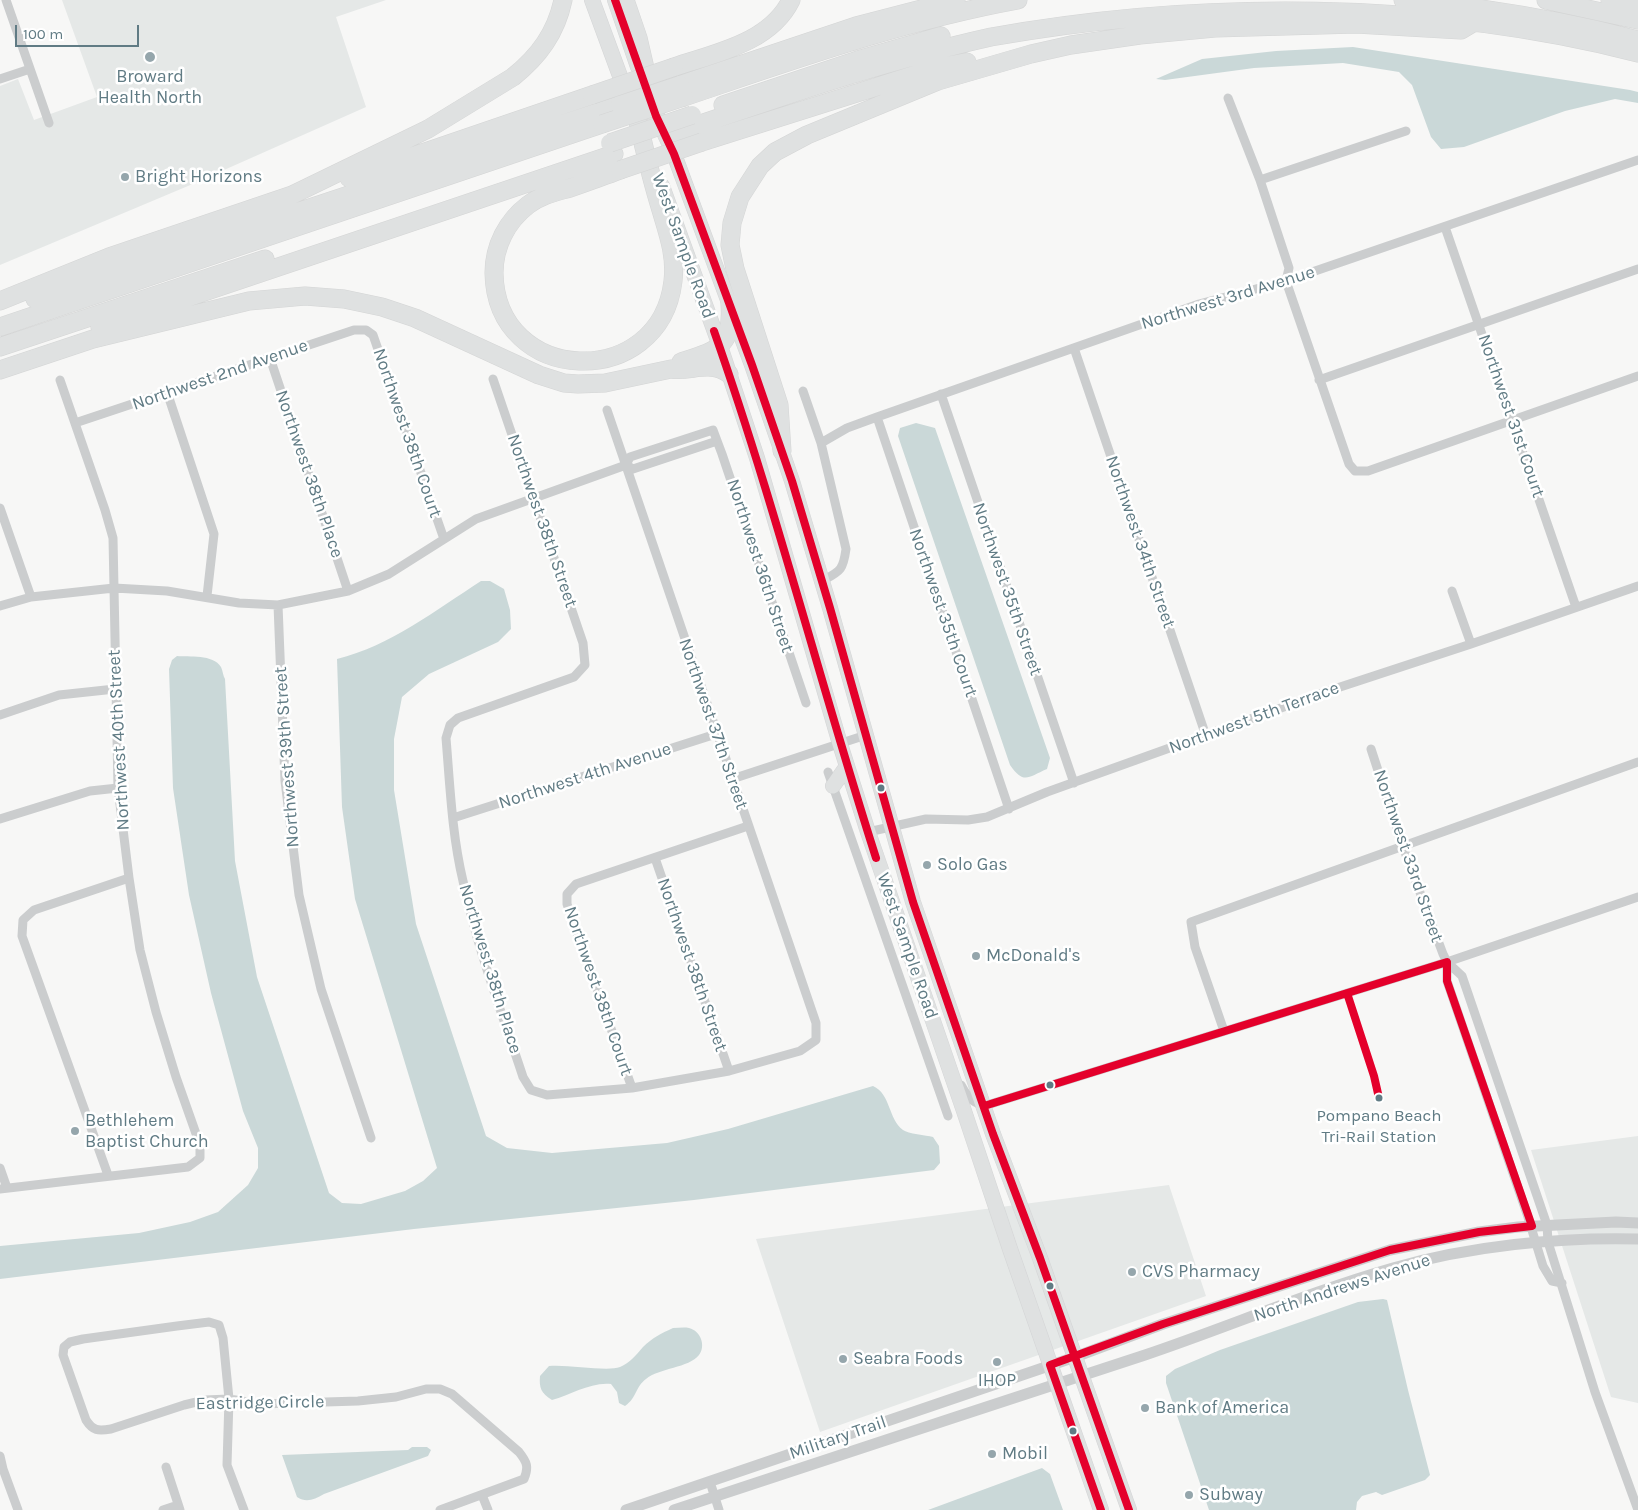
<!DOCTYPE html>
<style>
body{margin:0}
#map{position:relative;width:1638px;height:1510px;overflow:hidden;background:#f7f7f6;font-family:Karla,sans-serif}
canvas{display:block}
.scale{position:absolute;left:15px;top:25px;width:124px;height:22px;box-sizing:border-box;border:2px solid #607b84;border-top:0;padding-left:6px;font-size:15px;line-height:18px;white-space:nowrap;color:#607b84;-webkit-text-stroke:4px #fff;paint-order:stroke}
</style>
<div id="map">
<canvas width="1638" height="1510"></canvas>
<div class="scale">100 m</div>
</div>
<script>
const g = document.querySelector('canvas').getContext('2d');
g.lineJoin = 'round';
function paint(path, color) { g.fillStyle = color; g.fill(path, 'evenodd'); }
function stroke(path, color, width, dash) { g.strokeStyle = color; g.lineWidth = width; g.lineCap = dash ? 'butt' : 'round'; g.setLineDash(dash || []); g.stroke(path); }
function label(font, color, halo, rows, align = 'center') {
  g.font = font + ' Karla,sans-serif'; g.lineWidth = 5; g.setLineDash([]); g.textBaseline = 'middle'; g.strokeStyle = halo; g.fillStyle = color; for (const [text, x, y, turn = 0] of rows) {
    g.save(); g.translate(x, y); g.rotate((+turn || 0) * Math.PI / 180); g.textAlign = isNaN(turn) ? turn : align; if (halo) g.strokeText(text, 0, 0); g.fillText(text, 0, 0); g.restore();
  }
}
paint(new Path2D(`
 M62 0H386L336 17 366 107 188 186 0 265V86L18 79 34 120 97 97Z
 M1638 1136V1403L1611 1397 1531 1150Z
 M1169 1185 1206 1296 820 1432 756 1239Z`), '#e5e8e7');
paint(new Path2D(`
 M1353 47 1630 90 1638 92V103L1615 99 1565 111 1464 147 1441 149 1431 137 1412 85 1399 72 1343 63 1254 68 1165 80 1156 79 1202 59 1276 51Z
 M916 423 935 428 1050 758 1047 769C1028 777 1024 785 1010 765L898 436 900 428Z
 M481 581H490L504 589 510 610 511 629 498 642 429 674 402 697 394 739V790L416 924 486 1136 507 1148 552 1153 667 1143 728 1129 873 1086C891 1094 888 1119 903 1130 908 1134 926 1135 933 1137L939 1146 940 1163 934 1170 694 1200 414 1229 0 1279V1246L139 1233 190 1222 218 1212 248 1185 258 1168V1148L243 1111 211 993 189 895 173 788 169 669 172 660 177 656C189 657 213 654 221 667 223 671 223 676 225 679L235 861 257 977 329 1193 342 1203 361 1204 405 1191 423 1181 437 1168 355 899 342 807 337 659C390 646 436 610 481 581Z
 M1383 1299 1387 1300 1408 1390 1430 1475 1425 1480 1382 1495 1376 1492 1362 1496 1357 1502 1356 1510H1209L1166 1383V1376L1175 1369 1220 1350 1358 1302Z
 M673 1328C678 1328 684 1327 689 1328 701 1331 706 1346 699 1355 689 1368 659 1368 646 1379 635 1387 637 1398 625 1406L619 1403 617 1392 611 1384C590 1382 571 1395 552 1400 541 1393 539 1388 540 1376L549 1366C567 1364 607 1372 620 1367 630 1363 636 1355 643 1347 652 1338 662 1333 673 1328Z
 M412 1447H427L431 1450 428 1456 324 1494C314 1500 306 1503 297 1497L282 1455 408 1450Z
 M1042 1468 1050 1474 1063 1510H928Z`), '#cad8d8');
const primary = new Path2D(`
 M592 0 627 95
 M615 0 638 67
 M657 117 674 154 752 365 792 481 830 608 913 902 993 1134 1040 1258 1129 1510
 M662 186 720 346 757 458 840 744 868 832 963 1108 1010 1249 1101 1510
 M833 786 847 766`);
const motorway = new Path2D(`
 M625 0 638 38 656 116
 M1403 0C1482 7 1561 20 1638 40
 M1546 0 1638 20
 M1610 0 1638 7
 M674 67C715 53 770 43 791 0
 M680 85 856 26 956 0
 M684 97C794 60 903 21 1018 0
 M723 105 858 60 941 36
 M674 133C778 98 883 61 991 37 1199 0 1433 0 1638 53
 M702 142 936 68 967 62
 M620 170C604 176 587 182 570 188 556 192 541 195 528 205 507 221 494 246 494 273 496 386 660 392 673 281 676 255 668 234 661 210 652 181 645 152 638 122
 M349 178 592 95
 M35 299 620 105
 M0 301 109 257 292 195 428 129 513 77C539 56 556 33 563 0
 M0 327 602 124
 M100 327 614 154
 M0 347 265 259
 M681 362C718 350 733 347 730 304
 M0 370 93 339 249 301 305 296 344 299 382 307 415 318 539 375 564 383 578 384 605 383 671 369C691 372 711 360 729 374
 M782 451 779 405 735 269 730 245 732 223 740 197 760 166 775 152 807 135 938 81 1031 54 1071 45 1140 35 1215 28 1356 24 1461 30 1476 21`);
stroke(primary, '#d4d5d6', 16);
stroke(motorway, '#d4d5d5', 19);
stroke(new Path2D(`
 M6 0 49 123
 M0 79 30 69
 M1228 98 1260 180 1289 268 1286 281 1349 464 1355 471H1368L1638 376
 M1260 180 1406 131
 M1445 227 1576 607
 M1074 348 1206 736
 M270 358 348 591
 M493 379 583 643 585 665 574 677 458 718 450 725 446 738C450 786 452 835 463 881 477 948 502 1013 523 1077L531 1090 547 1095 632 1088 729 1071 800 1051 816 1040V1023L607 410
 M1319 380 1638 269
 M803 391 821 443 846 549C843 571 840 571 822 581
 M167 392 214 534 207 596
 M941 394 1074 783
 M877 417 1009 809
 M75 423 354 330H366L373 335 444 539
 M821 443 847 428 877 417 1199 304 1286 281 1638 160
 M626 465 633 469 717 441
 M0 508 31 597
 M1452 591 1471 644
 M278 605 285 781 299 895 321 989 371 1138
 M0 606 31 597 114 588 167 591 239 603 278 605 348 591 389 574 476 519 626 465 630 457 713 430 722 454 806 703
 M0 715 59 695 115 689
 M1371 749 1403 847 1443 954 1447 962 1462 976 1547 1225 1548 1242 1595 1392 1638 1510
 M828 772 948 1116
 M732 779 866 735
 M453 818 716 734
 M0 819 90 791 118 788
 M868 832 926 819 968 820 987 817 1047 792 1331 690 1471 644 1638 586
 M655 858 729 1071
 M1447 962V981L1527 1214 1543 1266 1552 1281 1562 1283
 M1224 1031 1195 947 1191 922 1638 762
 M961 1085C967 1096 971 1102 984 1106L1447 962 1638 897
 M632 1088 567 904V894L576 884 748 826
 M0 1168 7 1188
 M108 1175 22 936 23 920 34 910 129 878
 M0 1189 188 1167 200 1158V1145L176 1077 156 1012 140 950 129 878 118 788 113 538 105 510 60 380
 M0 1456 3 1469 18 1510
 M166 1467 180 1510
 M710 1482 719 1510
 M482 1495 488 1510
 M163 1510 178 1505
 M244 1510 227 1465 229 1399 223 1338 219 1325 209 1322 177 1326 83 1339 70 1342 64 1347 63 1355 86 1420C93 1431 98 1431 111 1429L184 1405 205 1400 229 1399 261 1404 358 1401 396 1397 426 1389H440L452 1394 519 1452C527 1462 529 1467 524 1479L440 1510`), '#cbcdce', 9);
stroke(new Path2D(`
 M626 1510 1075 1357 1163 1324 1390 1250 1479 1232 1518 1227 1616 1222 1638 1223
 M674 1510C831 1457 988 1407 1145 1355 1228 1327 1309 1292 1393 1268 1470 1246 1558 1237 1638 1239`), '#cbcdce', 11);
stroke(primary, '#dfe1e1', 15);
stroke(motorway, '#dfe1e1', 18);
const motorwayBridge = new Path2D(`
 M592 95 674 67
 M620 105 680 85
 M602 124 684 97
 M610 143 692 115
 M620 170 702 142`);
stroke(motorwayBridge, '#d4d5d5', 19, []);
stroke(motorwayBridge, '#dfe1e1', 18);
stroke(new Path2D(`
 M615 0 656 116 674 154 752 365 792 481 830 608 913 902 993 1134 1040 1258 1129 1510
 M714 331C775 504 820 683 876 858
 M1347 993 1374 1076 1379 1098
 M984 1106 1447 962V981L1532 1226 1479 1232 1390 1250 1163 1324 1050 1365 1101 1510`), '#e4002b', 8);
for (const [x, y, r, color] of [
 [150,57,6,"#95a6ac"],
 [125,177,5,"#95a6ac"],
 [881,788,4.5,"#607b84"],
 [927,865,5,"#95a6ac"],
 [976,956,5,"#95a6ac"],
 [1050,1085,4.5,"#607b84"],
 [1379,1098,4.5,"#607b84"],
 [75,1131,5,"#95a6ac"],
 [1132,1272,5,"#95a6ac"],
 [1050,1286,4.5,"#607b84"],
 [843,1359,5,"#95a6ac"],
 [997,1362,5,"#95a6ac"],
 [1145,1408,5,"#95a6ac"],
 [1073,1431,4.5,"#607b84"],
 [992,1454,5,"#95a6ac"],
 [1189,1495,5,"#95a6ac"]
]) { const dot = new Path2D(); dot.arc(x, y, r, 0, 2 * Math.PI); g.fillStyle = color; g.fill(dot); stroke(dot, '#fff', 2); }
label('17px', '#607b84', '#fff', [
 ["Pompano Beach",1379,1116],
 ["Tri-Rail Station",1379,1137]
]);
label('18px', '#607b84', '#fff', [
 ["Broward",150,77,"center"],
 ["Health North",150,98,"center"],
 ["Bright Horizons",135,177],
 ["Solo Gas",937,865],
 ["McDonald's",986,956],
 ["Bethlehem",85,1121],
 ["Baptist Church",85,1142],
 ["CVS Pharmacy",1142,1272],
 ["Seabra Foods",853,1359],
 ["IHOP",997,1381,"center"],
 ["Bank of America",1155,1408],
 ["Mobil",1002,1454],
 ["Subway",1199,1495]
], 'left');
label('18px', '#607b84', '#fff', [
 ["West Sample Road",683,246,70],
 ["Northwest 3rd Avenue",1228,298,-17],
 ["Northwest 2nd Avenue",220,375,-19],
 ["Northwest 31st Court",1511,416,71],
 ["Northwest 38th Court",407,433,71],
 ["Northwest 38th Place",309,474,71],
 ["Northwest 38th Street",542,521,71],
 ["Northwest 34th Street",1140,542,71],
 ["Northwest 36th Street",760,566,72],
 ["Northwest 35th Street",1007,589,71],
 ["Northwest 35th Court",943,613,71],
 ["Northwest 5th Terrace",1254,718,-20],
 ["Northwest 37th Street",713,724,71],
 ["Northwest 40th Street",119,740,-93],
 ["Northwest 39th Street",287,757,-94],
 ["Northwest 4th Avenue",585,776,-18],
 ["Northwest 33rd Street",1408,856,71],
 ["West Sample Road",907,946,71],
 ["Northwest 38th Street",692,965,71],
 ["Northwest 38th Place",490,969,73],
 ["Northwest 38th Court",598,991,71],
 ["North Andrews Avenue",1342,1288,-18],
 ["Eastridge Circle",260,1403,-1],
 ["Military Trail",838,1438,-19]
]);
</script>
